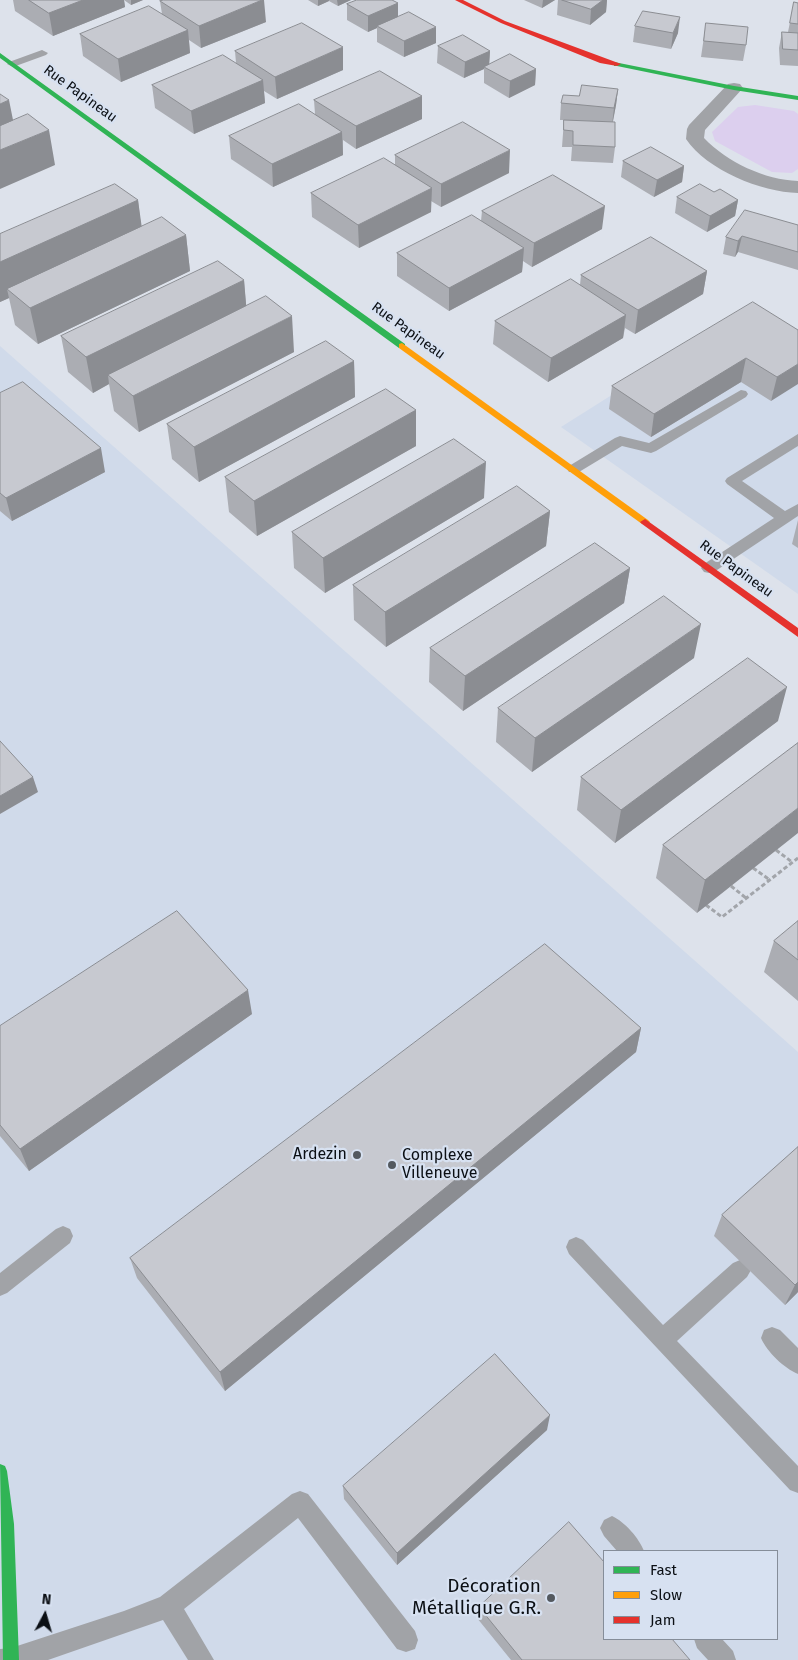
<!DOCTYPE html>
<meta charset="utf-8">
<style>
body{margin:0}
#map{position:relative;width:798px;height:1660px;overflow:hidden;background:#dde2eb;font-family:"Fira Sans",sans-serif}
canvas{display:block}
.legend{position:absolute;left:603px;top:1550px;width:175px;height:90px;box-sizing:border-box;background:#d7e1f1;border:1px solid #858d99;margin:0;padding:6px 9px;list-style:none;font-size:15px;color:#0b0f14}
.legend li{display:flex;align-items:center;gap:10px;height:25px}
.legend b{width:25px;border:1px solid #858d99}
.north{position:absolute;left:20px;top:1590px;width:50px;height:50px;-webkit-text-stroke:4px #d7e1f1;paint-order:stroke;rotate:6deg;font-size:14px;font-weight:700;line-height:20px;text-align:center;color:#0b0f14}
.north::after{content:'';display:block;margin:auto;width:18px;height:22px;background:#0b0f14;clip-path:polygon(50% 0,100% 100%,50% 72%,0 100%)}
</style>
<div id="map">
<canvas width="798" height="1660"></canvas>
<ul class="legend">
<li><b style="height:6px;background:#30b455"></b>Fast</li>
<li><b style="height:6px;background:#ff9f0a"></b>Slow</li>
<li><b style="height:6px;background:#e5322d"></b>Jam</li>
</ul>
<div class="north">N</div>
</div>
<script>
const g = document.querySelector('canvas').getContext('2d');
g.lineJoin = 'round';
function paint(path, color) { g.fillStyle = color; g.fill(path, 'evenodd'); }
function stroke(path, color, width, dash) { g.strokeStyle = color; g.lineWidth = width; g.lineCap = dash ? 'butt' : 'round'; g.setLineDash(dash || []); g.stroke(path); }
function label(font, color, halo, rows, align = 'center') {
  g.font = font + ' "Fira Sans",sans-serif'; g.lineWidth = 4.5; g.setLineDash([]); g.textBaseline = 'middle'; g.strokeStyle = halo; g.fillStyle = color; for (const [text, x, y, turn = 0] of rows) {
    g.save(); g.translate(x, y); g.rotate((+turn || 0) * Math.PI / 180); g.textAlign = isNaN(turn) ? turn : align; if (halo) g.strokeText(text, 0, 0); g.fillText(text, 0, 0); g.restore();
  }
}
paint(new Path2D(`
 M745 311 798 343V594L561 427Z
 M0 346 798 1052V1660H0ZM604 1551H777V1639H604Z`), '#d0daea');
paint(new Path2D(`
 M755 105 794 111 798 114V169L792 173 772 172 715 141 712 132 738 107Z`), '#dccfee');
stroke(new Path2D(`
 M776 850 792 862
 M753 868 770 880
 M731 886 746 898
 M706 905 722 917 798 858`), '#a2a5aa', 3, [4.5, 2.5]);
paint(new Path2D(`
 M42 50 48 53 46 55 13 67 7 64 9 62Z
 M741 390 746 391 748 394 746 397 656 451 651 453 622 446 579 472H569L567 469 569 466 615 438 620 436 649 443Z
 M798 434V446L742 481 785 511 798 504V516L714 572 709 573 704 572 701 568 704 564 774 518 727 484 725 481 727 478Z
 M63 1226 70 1229 73 1236 70 1243 7 1293 0 1296V1273L56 1229Z
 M576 1237 583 1240 663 1325 733 1263 740 1260 747 1263 751 1270 747 1277 677 1341 798 1466V1493L790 1490 569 1254 566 1247 569 1240Z
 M772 1327 780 1330 798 1348V1374C784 1368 767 1352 761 1338L764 1330Z
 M300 1491 308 1494 415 1631 418 1640 415 1649 406 1652 397 1649 298 1518 184 1609 214 1660H188L163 1620 48 1660H0V1649L11 1648 124 1611 160 1597 292 1494Z
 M612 1516C625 1522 639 1538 644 1551H617L604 1536 600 1528 604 1520Z
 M694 1639H722L733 1651 736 1660H708L697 1648Z`), '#a1a3a7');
paint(new Path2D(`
 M734 83 740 84 743 88 705 130 704 138C727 162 765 180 798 181V193C761 192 707 170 686 139L687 129 689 125 728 84Z`), '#a1a3a7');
paint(new Path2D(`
 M0 53 405 344V348H399L0 58Z
 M614 62 734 86 798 96V100L734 90 617 66H614Z
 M0 1464 5 1466 7 1471 14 1524 19 1660H3Z`), '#30b455');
paint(new Path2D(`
 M402 343 648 520 650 522 648 524H642L399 348V344Z`), '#ff9f0a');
paint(new Path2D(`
 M455 0H463L505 21 621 64 617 66 600 63 501 23Z
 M645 519 798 628V637L642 524 640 522Z`), '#e5322d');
paint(new Path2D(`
 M13 0H143L131 5 124 0 125 7 53 36 15 11Z
 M308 0H351L338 6 329 1 318 6Z
 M524 0H555L542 8Z
 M558 0H607L606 12 590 25 557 15Z
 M160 1 266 22 201 48 189 40 190 53 121 82 83 56 80 34 162 14Z
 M794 2 798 3V66L780 65 779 48 782 32H788Z
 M398 3V17L436 43 404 57 377 42V28L368 32 347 20V4Z
 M706 23 746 45 743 61 701 57Z
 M635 26 678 33 671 49 633 42Z
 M438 46 490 51 489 64 536 69 535 85 509 98 484 83V69L464 78 437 63Z
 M235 51 343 70 277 99 264 91 265 103 194 134 155 108 152 85 236 63Z
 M618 89 616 105 613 122 615 147 613 163 571 161 572 147H562L564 120H560L561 103 579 96Z
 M422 96V119L356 149 343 140V155L273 187 231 159 229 136 315 114 314 100Z
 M395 155 509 173 441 207 431 201V212L359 248 312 217 311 193 395 165Z
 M623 161 684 166 682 182 654 197 621 177Z
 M714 192 738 200 735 216 707 232 675 213 677 197Z
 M138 200 141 227 186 235 190 271 38 344 15 325 9 298 0 302V234Z
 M482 211 602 229 532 267 523 261 522 272 449 311 397 276V253L481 221Z
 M798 225V270L738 252 735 257 723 254 726 237Z
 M707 271 703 294 635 334 625 328 623 338 548 382 493 344 495 321 580 285 581 275Z
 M244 280 246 306 294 352 139 432 114 411 109 384 93 393 68 372 61 336Z
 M798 330 771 401 741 382 651 437 609 409 612 386Z
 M354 361 355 397 199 482 172 459 167 424Z
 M0 393 105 472 12 521 0 511Z
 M416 410V446L257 536 229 512 225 477Z
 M484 498 325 593 294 568 292 532Z
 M550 511 546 546 386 647 354 620 353 585Z
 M798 520V548L792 544Z
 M630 568 624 603 463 711 429 682 430 648Z
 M694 658 532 772 496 742 498 708Z
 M778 721 615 843 577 810 581 777Z
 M798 743 697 913 656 878 663 845Z
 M798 921V1001L764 972 774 941Z
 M252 1014 29 1171 0 1136V1026Z
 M641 1028 636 1052 225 1391 137 1278 130 1258Z
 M798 1147V1292L785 1305 714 1236 722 1215Z
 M547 1430 397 1565 344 1499 343 1486Z
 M479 1607 690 1660H511L477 1618Z`), '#abadb3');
paint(new Path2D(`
 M83 0H124L125 7 53 36 49 13Z
 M131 0H143L131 5Z
 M262 0H264L266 22 201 48 199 26Z
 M318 0H329V1L318 6Z
 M337 0H351L338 6Z
 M543 0H555L542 8Z
 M603 0H607L606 12 590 25 591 9Z
 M398 3V19L377 26V28L368 32V16Z
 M680 17 678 33 671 49 673 33Z
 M436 27V43L404 57V41Z
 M188 30 190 53 121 82 118 59Z
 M343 47V70L277 99 275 77Z
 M490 51 489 67H484V69L464 78 465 62Z
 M536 69 535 85 509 98 510 81Z
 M263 80 265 103 194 134 191 111Z
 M618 89 616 105 612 125 614 108Z
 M422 96V119L356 149V126Z
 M9 100 16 135 0 142V104Z
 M49 130 55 165 0 189V150Z
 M342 132 343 155 273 187 272 164Z
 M510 150 509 173 441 207V184Z
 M684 166 682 182 654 197 657 180Z
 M432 188 431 212 359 248 358 225Z
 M138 200 143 236 7 289 9 298 0 302V262Z
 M738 200 735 216 707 232 710 216Z
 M605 206 602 229 532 267 534 243Z
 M186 235 190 271 38 344 30 308Z
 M742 236 738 252 735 257 738 241Z
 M524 248 522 272 449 311V288Z
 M707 271 703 294 635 334 638 310Z
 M244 280 247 315 108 375 109 384 93 393 86 357Z
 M626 315 623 338 548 382 551 358Z
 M292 316 294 352 139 432 133 396Z
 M746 358 741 382 651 437 654 414Z
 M354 361 355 397 199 482 194 447Z
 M798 364V384L771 401 777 377Z
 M416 410V446L257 536 254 501Z
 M101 448 105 472 12 521 6 498Z
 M486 462 484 498 325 593 323 558Z
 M550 511 546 546 386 647 385 612Z
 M630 568 624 603 463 711 465 676Z
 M701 624 694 658 532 772 535 738Z
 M787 687 778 721 615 843 621 810Z
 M33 777 38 792 0 814V796Z
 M798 808V833L697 913 705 880Z
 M248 990 252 1014 29 1171 20 1149Z
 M641 1028 636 1052 225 1391 220 1372Z
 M798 1282V1292L785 1305 795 1285Z
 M550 1415 547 1430 397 1565V1553Z`), '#8b8d92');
const building = new Path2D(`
 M29 0H83L49 13Z
 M164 0H262L199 26 160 1Z
 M357 0H392L398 3 368 16 347 4Z
 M562 0H603L591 9Z
 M794 2 798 3V24L790 23Z
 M149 6 188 30 118 59 80 34Z
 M643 11 680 17 673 33 635 26Z
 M409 12 436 27 404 41 377 26Z
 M302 23 343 47 275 77 235 51Z
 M706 23 748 27 746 45 704 41Z
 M782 32 798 33V50L783 49Z
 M463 35 490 51 465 62 438 46Z
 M510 54 536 69 510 81 484 67Z
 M223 55 263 80 191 111 152 85Z
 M380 71 422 96 356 126 314 100Z
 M582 85 618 89 614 108 561 103 563 95 579 96Z
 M0 94 9 100 0 104Z
 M299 104 342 132 272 164 229 136Z
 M28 114 49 130 0 150V126Z
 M564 120 615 122V147L573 145V131L564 130Z
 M463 122 510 150 441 184 395 155Z
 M651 147 684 166 657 180 623 161Z
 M384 158 432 188 358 225 311 193Z
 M553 175 605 206 534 243 482 211Z
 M115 184 138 200 0 262V234Z
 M700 184 714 192 720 189 738 200 710 216 677 197Z
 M745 210 798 225V252L742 236 738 241 726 237Z
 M472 215 524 248 449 288 397 253Z
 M162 217 186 235 30 308 7 289Z
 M651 237 707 271 638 310 581 275Z
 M218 261 244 280 86 357 61 336Z
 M571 279 626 315 551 358 495 321Z
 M266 296 292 316 133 396 108 375Z
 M753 302 798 330V364L777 377 746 358 654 414 612 386Z
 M326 341 354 361 194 447 167 424Z
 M23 382 101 448 6 498 0 493V393Z
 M386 389 416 410 254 501 225 477Z
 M454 439 486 462 323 558 292 532Z
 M517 486 550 511 385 612 353 585Z
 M595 543 630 568 465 676 430 648Z
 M664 596 701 624 535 738 498 708Z
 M748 658 787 687 621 810 581 777Z
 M0 741 33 777 0 796Z
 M798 743V808L705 880 663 845Z
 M177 911 248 990 20 1149 0 1125V1026Z
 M798 921V960L774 941Z
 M545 944 641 1028 220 1372 130 1258Z
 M798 1147V1282L795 1285 722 1215Z
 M495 1354 550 1415 397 1553 343 1486Z
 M569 1522 604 1562V1639H672L690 1660H522L479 1607Z`);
paint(building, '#c7c9d0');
stroke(building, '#8b8d92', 1);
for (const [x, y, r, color] of [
 [357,1155,5,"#54595f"],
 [392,1165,5,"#54595f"],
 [551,1598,5,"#54595f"]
]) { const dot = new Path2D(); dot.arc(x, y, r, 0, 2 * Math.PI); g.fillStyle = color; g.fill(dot); stroke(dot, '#d7e1f1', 2); }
label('14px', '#0b0f14', '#d7e1f1', [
 ["Rue Papineau",80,94,36],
 ["Rue Papineau",408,331,36],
 ["Rue Papineau",736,569,36]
]);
label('16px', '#0b0f14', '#d7e1f1', [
 ["Ardezin",347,1155],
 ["Complexe",402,1156,"left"],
 ["Villeneuve",402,1174,"left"]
], 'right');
label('19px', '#0b0f14', '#d7e1f1', [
 ["Décoration",541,1587],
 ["Métallique G.R.",541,1609]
], 'right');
</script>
